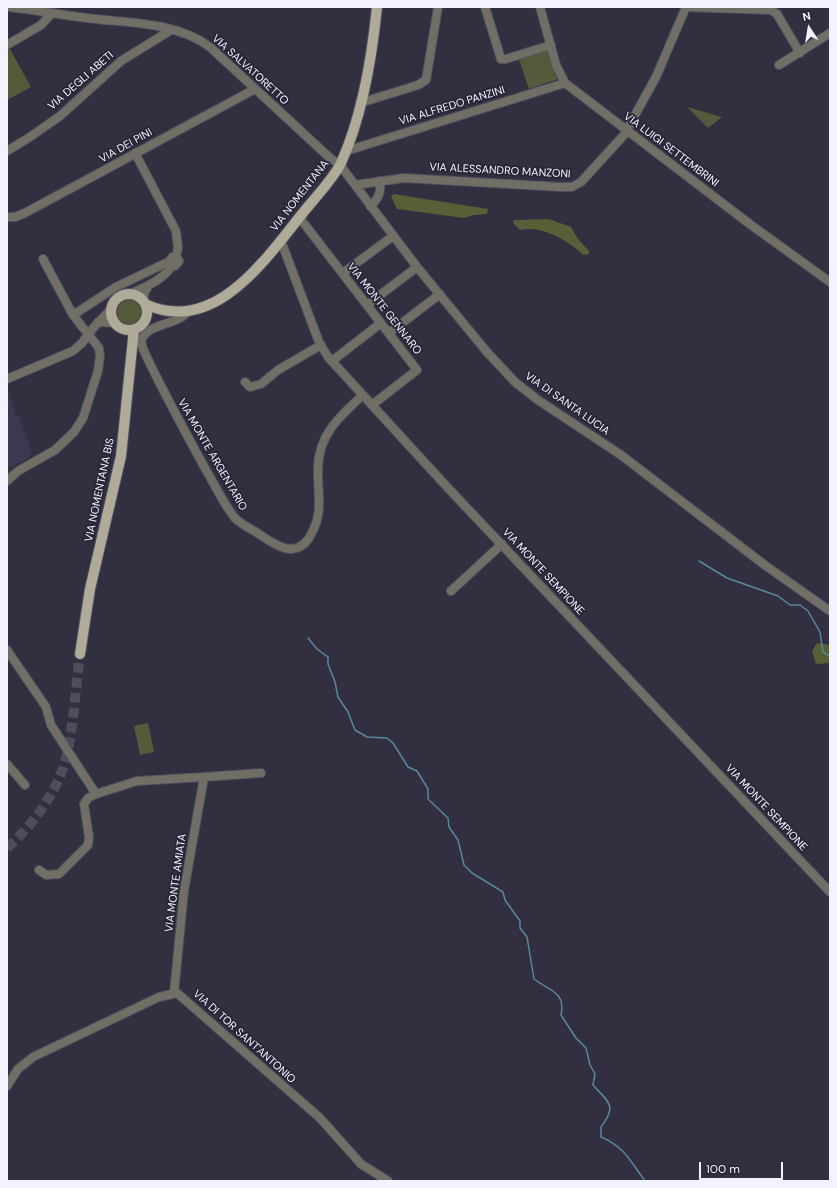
<!DOCTYPE html>
<style>
body{margin:0}
#map{position:relative;width:837px;height:1188px;overflow:hidden;background:#322f40;font-family:"DM Sans",sans-serif}
canvas{display:block}
.frame{position:absolute;inset:0;border:8px solid #f4f2fe;pointer-events:none}
.north{position:absolute;left:789px;top:8px;width:40px;height:40px;-webkit-text-stroke:3px #282536;paint-order:stroke;rotate:348deg;font-size:11px;font-weight:700;line-height:16px;text-align:center;color:#f4f2fe}
.north::after{content:'';display:block;margin:auto;width:14px;height:18px;background:#f4f2fe;clip-path:polygon(50% 0,100% 100%,50% 72%,0 100%)}
.scale{position:absolute;left:699px;top:1162px;width:84px;height:18px;box-sizing:border-box;border:2px solid #f4f2fe;border-top:0;padding-left:5px;font-size:12px;line-height:14px;white-space:nowrap;color:#f4f2fe;-webkit-text-stroke:3px #282536;paint-order:stroke}
</style>
<div id="map">
<canvas width="837" height="1188"></canvas>
<div class="frame"></div>
<div class="north">N</div>
<div class="scale">100 m</div>
</div>
<script>
const g = document.querySelector('canvas').getContext('2d');
g.lineJoin = 'round';
function paint(path, color) { g.fillStyle = color; g.fill(path, 'evenodd'); }
function stroke(path, color, width, dash) { g.strokeStyle = color; g.lineWidth = width; g.lineCap = dash ? 'butt' : 'round'; g.setLineDash(dash || []); g.stroke(path); }
function label(font, color, halo, rows, align = 'center') {
  g.font = font + ' "DM Sans",sans-serif'; g.lineWidth = 3.5; g.setLineDash([]); g.textBaseline = 'middle'; g.strokeStyle = halo; g.fillStyle = color; for (const [text, x, y, turn = 0] of rows) {
    g.save(); g.translate(x, y); g.rotate((+turn || 0) * Math.PI / 180); g.textAlign = isNaN(turn) ? turn : align; if (halo) g.strokeText(text, 0, 0); g.fillText(text, 0, 0); g.restore();
  }
}
paint(new Path2D(`
 M7 387 16 416 19 415 32 453 28 459 7 468Z`), '#3d384f');
paint(new Path2D(`
 M548 48 558 79 529 89 518 57Z
 M10 49 31 87 7 100V51Z
 M687 107 722 117 708 128Z
 M117 312a12 12 0 1 1 24 0a12 12 0 1 1-24 0Z
 M148 723 154 752 140 755 134 726Z`), '#545b3b');
paint(new Path2D(`
 M394 194 488 209 487 214 474 215 464 218 397 209 391 196Z
 M549 219 571 227 578 239 589 251V254L583 255C569 241 541 225 520 230L513 223 514 220Z
 M817 643 830 645V663L816 664 812 651Z`), '#575f36');
stroke(new Path2D(`
 M699 561 727 578 778 596 790 605H800L808 611 820 632 823 652 830 656
 M308 638 317 649 328 657V664L335 682 338 697 348 712 355 730 367 737 387 738 393 743 408 767 417 771 428 789V799L448 818 449 827 458 840 464 865 472 873 503 892 505 900 520 921V928L527 937 534 979C550 991 566 992 561 1015L576 1038 586 1048 590 1065 595 1074 593 1085C608 1102 618 1105 601 1127V1137C625 1147 630 1161 645 1181`), '#56899b', 1.5);
stroke(new Path2D(`
 M7 848C34 824 59 790 67 754 74 721 76 687 80 654`), '#4f4c5c', 10, [10, 5]);
const minor = new Path2D(`
 M9 7C38 10 66 16 95 19 134 23 177 23 210 47L330 158 340 165 417 267 487 352 515 382 538 400 621 455 766 566 830 611
 M485 7 501 59H506L551 45
 M540 7 556 65 565 83 751 225 830 282
 M685 7 771 10 777 14 800 53
 M7 45 41 25 52 13
 M779 65 830 33
 M360 103 418 85 426 80 438 7
 M7 151 30 137 60 116 121 61 171 30
 M346 151 565 83
 M135 153 176 231 178 248 176 257
 M355 185 404 178 561 187H572L581 182 624 135 656 77 686 7
 M370 206C379 199 382 191 379 181
 M7 217H15L25 213 255 89
 M299 217 417 370 372 405
 M281 241 319 342 328 357 448 488 830 892
 M343 273 393 236
 M131 294C146 286 164 280 172 265
 M144 302V293L149 285
 M367 305 417 267
 M189 310C179 326 147 322 141 341L143 349C162 390 184 430 206 470 215 485 223 503 234 517 239 523 249 528 256 532 271 542 294 561 309 538 325 512 317 495 318 467 319 434 340 416 363 395
 M73 315 116 287 170 261 172 257 177 258 179 261 175 266 171 264 170 261
 M98 322 116 323
 M389 333 440 294
 M332 361 381 323
 M7 379 73 351 82 343 94 327 112 308
 M245 382 250 387 261 384 278 370 321 345
 M7 481 18 471 55 450 74 432 83 418 98 371 100 356 99 348 73 315 43 259
 M451 591 502 544
 M7 650 46 707 51 725 96 794 137 781 204 777 184 891 174 993
 M7 764 25 785
 M204 777 261 773
 M39 870 46 875 59 874 88 845 89 837 84 804 88 798 96 794
 M7 1086 18 1069 33 1057 159 997 177 993 320 1118 361 1164 388 1181`);
const major = new Path2D(`
 M111 312a18 18 0 1 1 36 0a18 18 0 1 1-36 0Z
 M145 304C214 336 265 260 302 214 313 200 334 178 341 163 362 117 372 57 377 7
 M80 654 90 589 121 456 134 329`);
stroke(minor, '#514e5e', 10);
stroke(major, '#514e5e', 12);
stroke(minor, '#716e66', 8);
stroke(major, '#b0aa98', 10);
label('11px', '#f4f2fe', '#282536', [
 ["VIA SALVATORETTO",250,70,42],
 ["VIA DEGLI ABETI",81,81,-41],
 ["VIA ALFREDO PANZINI",452,106,-17],
 ["VIA DEI PINI",126,146,-29],
 ["VIA LUIGI SETTEMBRINI",671,150,37],
 ["VIA ALESSANDRO MANZONI",500,171,3],
 ["VIA NOMENTANA",300,196,-52],
 ["VIA MONTE GENNARO",384,309,52],
 ["VIA DI SANTA LUCIA",567,404,35],
 ["VIA MONTE ARGENTARIO",212,455,60],
 ["VIA NOMENTANA BIS",100,490,-78],
 ["VIA MONTE SEMPIONE",543,572,47],
 ["VIA MONTE SEMPIONE",766,808,47],
 ["VIA MONTE AMIATA",176,883,-82],
 ["VIA DI TOR SANT'ANTONIO",244,1037,42]
]);
</script>
